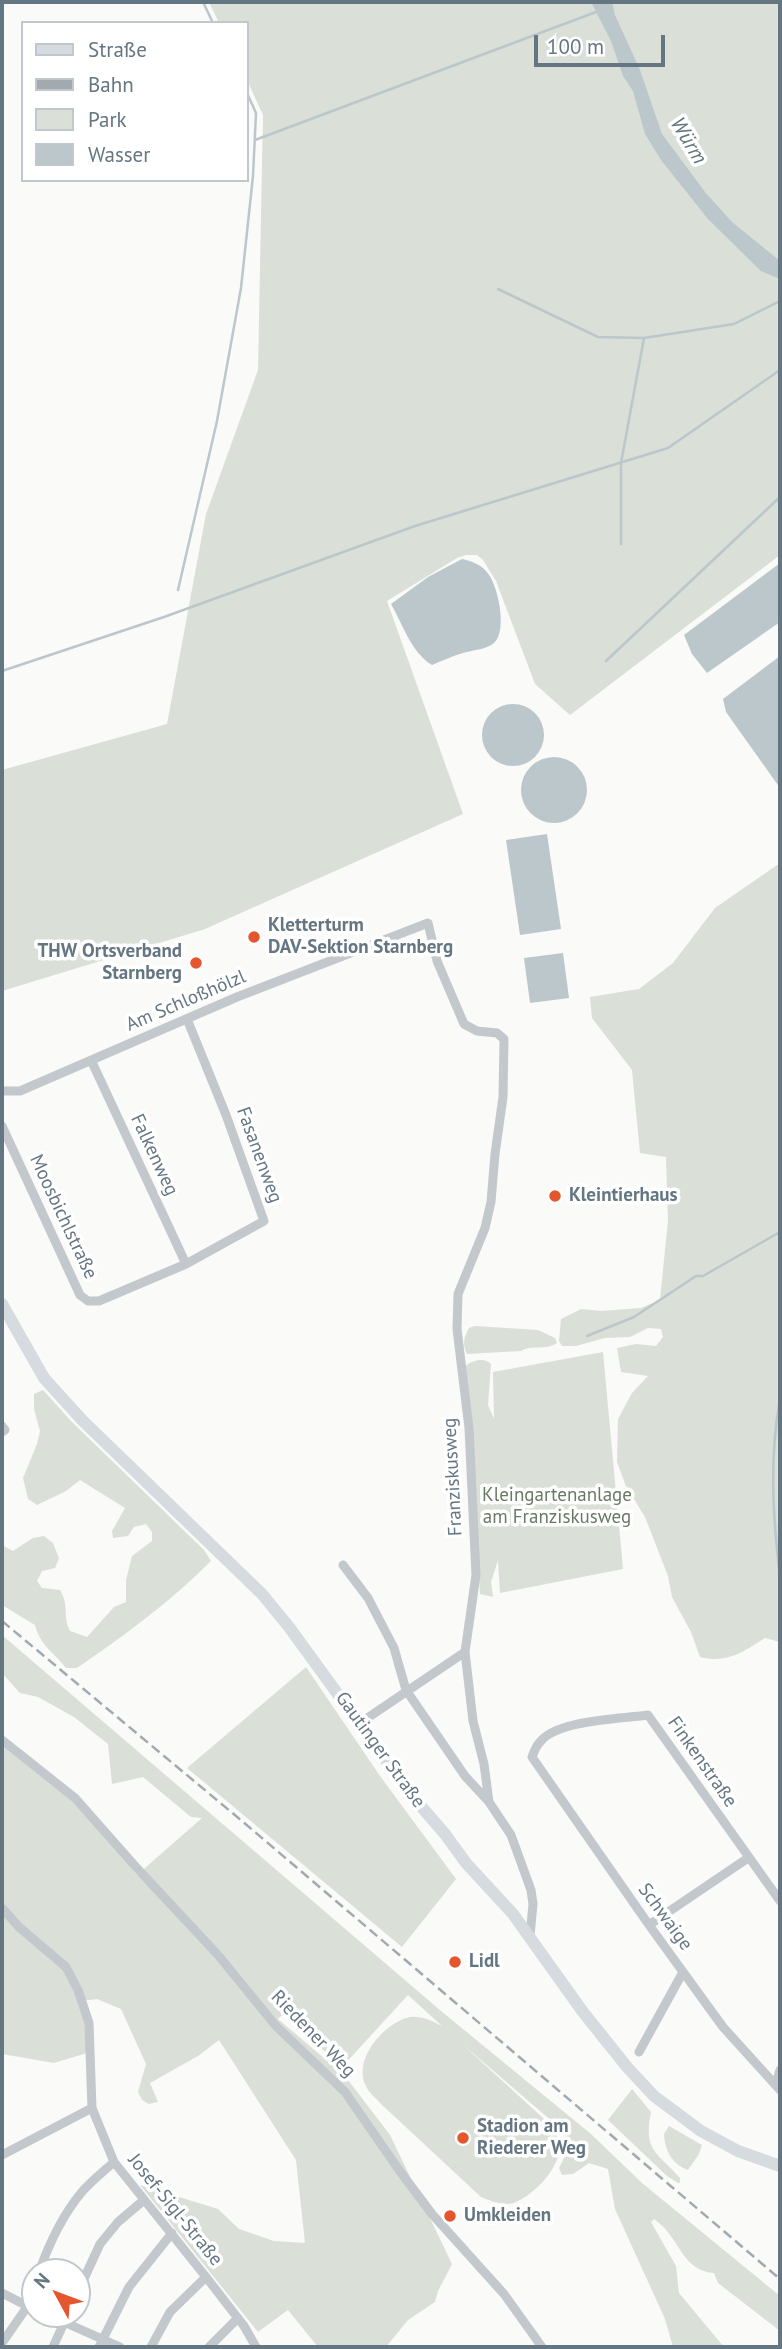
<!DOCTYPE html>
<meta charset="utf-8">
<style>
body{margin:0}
#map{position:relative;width:782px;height:2349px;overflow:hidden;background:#fafaf8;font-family:"PT Sans",sans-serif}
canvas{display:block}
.frame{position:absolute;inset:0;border:4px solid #657683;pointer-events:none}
.legend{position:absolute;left:21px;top:21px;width:228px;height:161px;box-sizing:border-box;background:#fff;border:2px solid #c1c8cd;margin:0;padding:9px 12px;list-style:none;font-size:21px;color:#657683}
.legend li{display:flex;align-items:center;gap:14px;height:35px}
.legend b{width:35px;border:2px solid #c1c8cd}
.north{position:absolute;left:21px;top:2258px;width:70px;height:70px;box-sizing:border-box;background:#fff;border:2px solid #c1c8cd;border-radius:50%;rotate:311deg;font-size:19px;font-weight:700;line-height:28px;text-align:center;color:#657683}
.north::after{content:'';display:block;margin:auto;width:24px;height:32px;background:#e4572e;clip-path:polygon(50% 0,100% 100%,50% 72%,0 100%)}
.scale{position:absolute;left:534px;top:35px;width:131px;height:32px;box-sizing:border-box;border:4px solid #657683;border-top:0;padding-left:9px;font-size:21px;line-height:24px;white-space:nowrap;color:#657683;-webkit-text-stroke:5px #fff;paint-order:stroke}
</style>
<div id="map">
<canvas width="782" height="2349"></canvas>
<div class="frame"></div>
<ul class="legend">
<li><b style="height:9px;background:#d6dbdf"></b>Straße</li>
<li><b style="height:9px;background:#a2aab0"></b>Bahn</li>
<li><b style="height:19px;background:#dadfd7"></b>Park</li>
<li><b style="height:19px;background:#bbc7cb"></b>Wasser</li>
</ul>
<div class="north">N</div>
<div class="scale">100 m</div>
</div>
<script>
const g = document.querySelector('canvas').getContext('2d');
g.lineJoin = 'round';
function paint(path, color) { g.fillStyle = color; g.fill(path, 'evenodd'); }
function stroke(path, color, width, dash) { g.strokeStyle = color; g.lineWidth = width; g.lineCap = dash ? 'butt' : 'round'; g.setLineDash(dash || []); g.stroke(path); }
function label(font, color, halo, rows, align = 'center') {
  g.font = font + ' "PT Sans",sans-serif'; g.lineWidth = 7; g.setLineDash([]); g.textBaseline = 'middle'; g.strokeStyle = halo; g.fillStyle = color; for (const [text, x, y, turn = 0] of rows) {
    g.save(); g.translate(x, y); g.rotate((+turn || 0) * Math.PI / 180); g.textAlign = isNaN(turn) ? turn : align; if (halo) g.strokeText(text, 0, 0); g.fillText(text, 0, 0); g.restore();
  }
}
paint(new Path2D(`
 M209 2H780V555L570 715 535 684 496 581 483 560 477 555H466L457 558 387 601 463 814 205 929 2 991V770L167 724 206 514 258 370 263 115 247 80V23H219Z
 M780 863V1642L765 1638C743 1652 727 1664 700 1657L691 1632 672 1597 668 1576 645 1517 626 1486 617 1462 618 1419 632 1393 648 1376 621 1372 617 1348 636 1344 656 1346 663 1337 661 1329 648 1328 630 1337 605 1338 576 1346H562L559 1341 561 1319 581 1309 601 1311 641 1308 660 1300 668 1220 666 1157 640 1153 632 1070 592 1018 590 997 639 989 673 963 715 908Z
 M475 1326 538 1330 555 1338 557 1343C546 1351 532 1344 521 1351L467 1354C462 1344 464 1337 469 1328Z
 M603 1352 623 1569 500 1593 498 1560 491 1582 493 1597 480 1594 466 1366C472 1360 485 1357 491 1364L488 1405 494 1419 493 1372Z
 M43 1390 71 1421 204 1550 211 1561C170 1602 125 1635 77 1668H66C53 1651 41 1647 35 1625L2 1605V1545L13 1551 33 1538 44 1536 53 1543 59 1558 55 1568 42 1571 37 1581 42 1588 60 1590C70 1608 62 1615 70 1631L87 1637 114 1607 126 1602V1580L132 1556 152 1541V1532L146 1524 134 1527 128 1536 113 1538 112 1531 125 1508 80 1480 66 1491 37 1505 28 1499 23 1478 37 1444 40 1431 34 1409V1394Z
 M2 1635 441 2011 591 2134 642 2183 780 2296V2331L718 2283 714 2273C687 2271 682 2249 667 2231 664 2227 659 2223 654 2219L651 2222 676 2266 679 2293 724 2347H673L665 2319 615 2209 608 2169 589 2163 573 2174 562 2175 559 2168 570 2146 561 2129 461 2043 554 2128C555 2132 559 2139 560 2144 561 2167 534 2196 513 2203 503 2206 491 2201 481 2197L380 2103C376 2098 368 2092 366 2086 353 2060 382 2026 406 2018 420 2014 431 2021 442 2026L408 1995 342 2067 283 2014 278 2019 345 2076 390 2135 452 2264 438 2291 435 2302 408 2320 386 2347H318L288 2310 258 2332 140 2185 218 2209 239 2229 274 2241 305 2243 296 2160 219 2040 198 2056 150 2083 158 2102 149 2104 142 2100 138 2092 146 2064 121 2009 97 1999 81 2001 87 2019V2053L54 2063 2 2054V1746L71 1800 137 1875 202 1818 191 1817 143 1777 112 1784 108 1744 74 1717 38 1697 20 1693 2 1673Z
 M306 1667 380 1776 456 1879 402 1947 187 1768Z
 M632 2089 651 2112C643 2151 657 2152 680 2178V2183H678L667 2176 608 2120Z
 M669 2126 702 2145 699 2154 688 2170C672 2164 665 2151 664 2134Z`), '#dadfd7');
paint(new Path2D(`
 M591 2H612L615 15 640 70 662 134 705 192 732 222 780 261V279L761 271 708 219 661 160 645 134 633 91 623 76 611 41Z
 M462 559C471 561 480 564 486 571 498 583 508 631 494 643 486 650 472 650 463 653 452 656 442 661 432 665 411 652 403 625 391 604L428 577Z
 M780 563V622L707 673 692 654 684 635Z
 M780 656V788L726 712 723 699Z
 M482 735a31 31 0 1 1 62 0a31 31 0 1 1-62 0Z
 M521 790a33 33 0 1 1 66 0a33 33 0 1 1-66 0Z
 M547 834 561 929 520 935 506 840Z
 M563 953 569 998 530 1003 524 958Z`), '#bbc7cb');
stroke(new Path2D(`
 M203 2 213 23
 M255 140 596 12
 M498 289 598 337 644 338 734 324 780 301
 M621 544V463L644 338
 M178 590 217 421 241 288 253 176 256 113 247 93
 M606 661 780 497
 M2 671 164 617 415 526 668 448 780 370
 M587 1336 634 1317 696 1276H703L780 1232
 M780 1399C769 1458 773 1518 780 1577`), '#bbc7cb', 2.5);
stroke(new Path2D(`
 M91 1060 186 1264
 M2 1091H20L237 997 428 923 437 961 464 1024 477 1031 497 1033 504 1039 503 1097 495 1154 491 1202 485 1228 458 1294 457 1329 469 1428 476 1575 465 1652 473 1721 484 1764 489 1802 511 1835 531 1890 533 1904 530 1936
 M2 1126 80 1295 88 1301H99L186 1264 264 1221 226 1115 187 1019
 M2 1426 5 1430 2 1432
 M343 1565 368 1598 394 1648 406 1690 465 1776 489 1802
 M360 1723 465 1652
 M2 1740 75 1798 135 1866 218 1955 276 2026 345 2092 399 2170 432 2214 504 2294 542 2347
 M780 1901 648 1715C621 1719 557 1720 540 1742 536 1746 534 1752 532 1757L649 1925 723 2027 780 2090
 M2 1908 19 1927 66 1967 78 1990 89 2023 92 2108 114 2162 206 2277 244 2326 256 2347
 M649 1925 748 1858
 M639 2052 683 1972
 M776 2084 780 2070
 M2 2155 92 2108
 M39 2272C49 2244 62 2216 81 2193 90 2182 103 2172 114 2162
 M2 2293 35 2310
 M77 2294 100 2244 118 2222 144 2200
 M46 2314 120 2347
 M2 2343 27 2307 35 2282
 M53 2347 68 2314
 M99 2347 129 2287 172 2233
 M151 2347 170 2312 206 2277
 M209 2347 238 2318`), '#c3c8cc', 9);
stroke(new Path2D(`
 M2 1304 44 1378 82 1420 262 1594 289 1627 412 1796 445 1834 466 1863 513 1914 583 2012 627 2067 654 2096 701 2131 738 2151 780 2166`), '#d6dbdf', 12);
stroke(new Path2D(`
 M2 1621 242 1821 780 2279`), '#a2aab0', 2.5, [10, 5]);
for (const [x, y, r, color] of [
 [254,937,7,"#e4572e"],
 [196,963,7,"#e4572e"],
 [555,1196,7,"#e4572e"],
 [455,1962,7,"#e4572e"],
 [463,2138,7,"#e4572e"],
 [450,2216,7,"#e4572e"]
]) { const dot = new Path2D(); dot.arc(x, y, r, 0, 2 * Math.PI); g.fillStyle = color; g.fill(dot); stroke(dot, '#fff', 2.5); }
label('bold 19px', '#657683', '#fff', [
 ["Kletterturm",268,926],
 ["DAV-Sektion Starnberg",268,948],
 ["THW Ortsverband",182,952,"right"],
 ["Starnberg",182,974,"right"],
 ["Kleintierhaus",569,1196],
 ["Lidl",469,1962],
 ["Stadion am",477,2127],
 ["Riederer Weg",477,2149],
 ["Umkleiden",464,2216]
], 'left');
label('19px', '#657683', '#fff', [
 ["Am Schloßhölzl",186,1001,-23],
 ["Falkenweg",154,1155,65],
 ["Fasanenweg",259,1155,70],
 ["Moosbichlstraße",63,1217,65],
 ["Franziskusweg",453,1477,-93],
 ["Gautinger Straße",380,1750,54],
 ["Finkenstraße",702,1762,55],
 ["Schwaige",665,1917,54],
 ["Riedener Weg",313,2034,46],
 ["Josef-Sigl-Straße",175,2210,51]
]);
label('19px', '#687a64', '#fff', [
 ["Kleingartenanlage",557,1496],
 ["am Franziskusweg",557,1518]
]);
label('italic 21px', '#60757c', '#fff', [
 ["Würm",688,141,59]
]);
</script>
